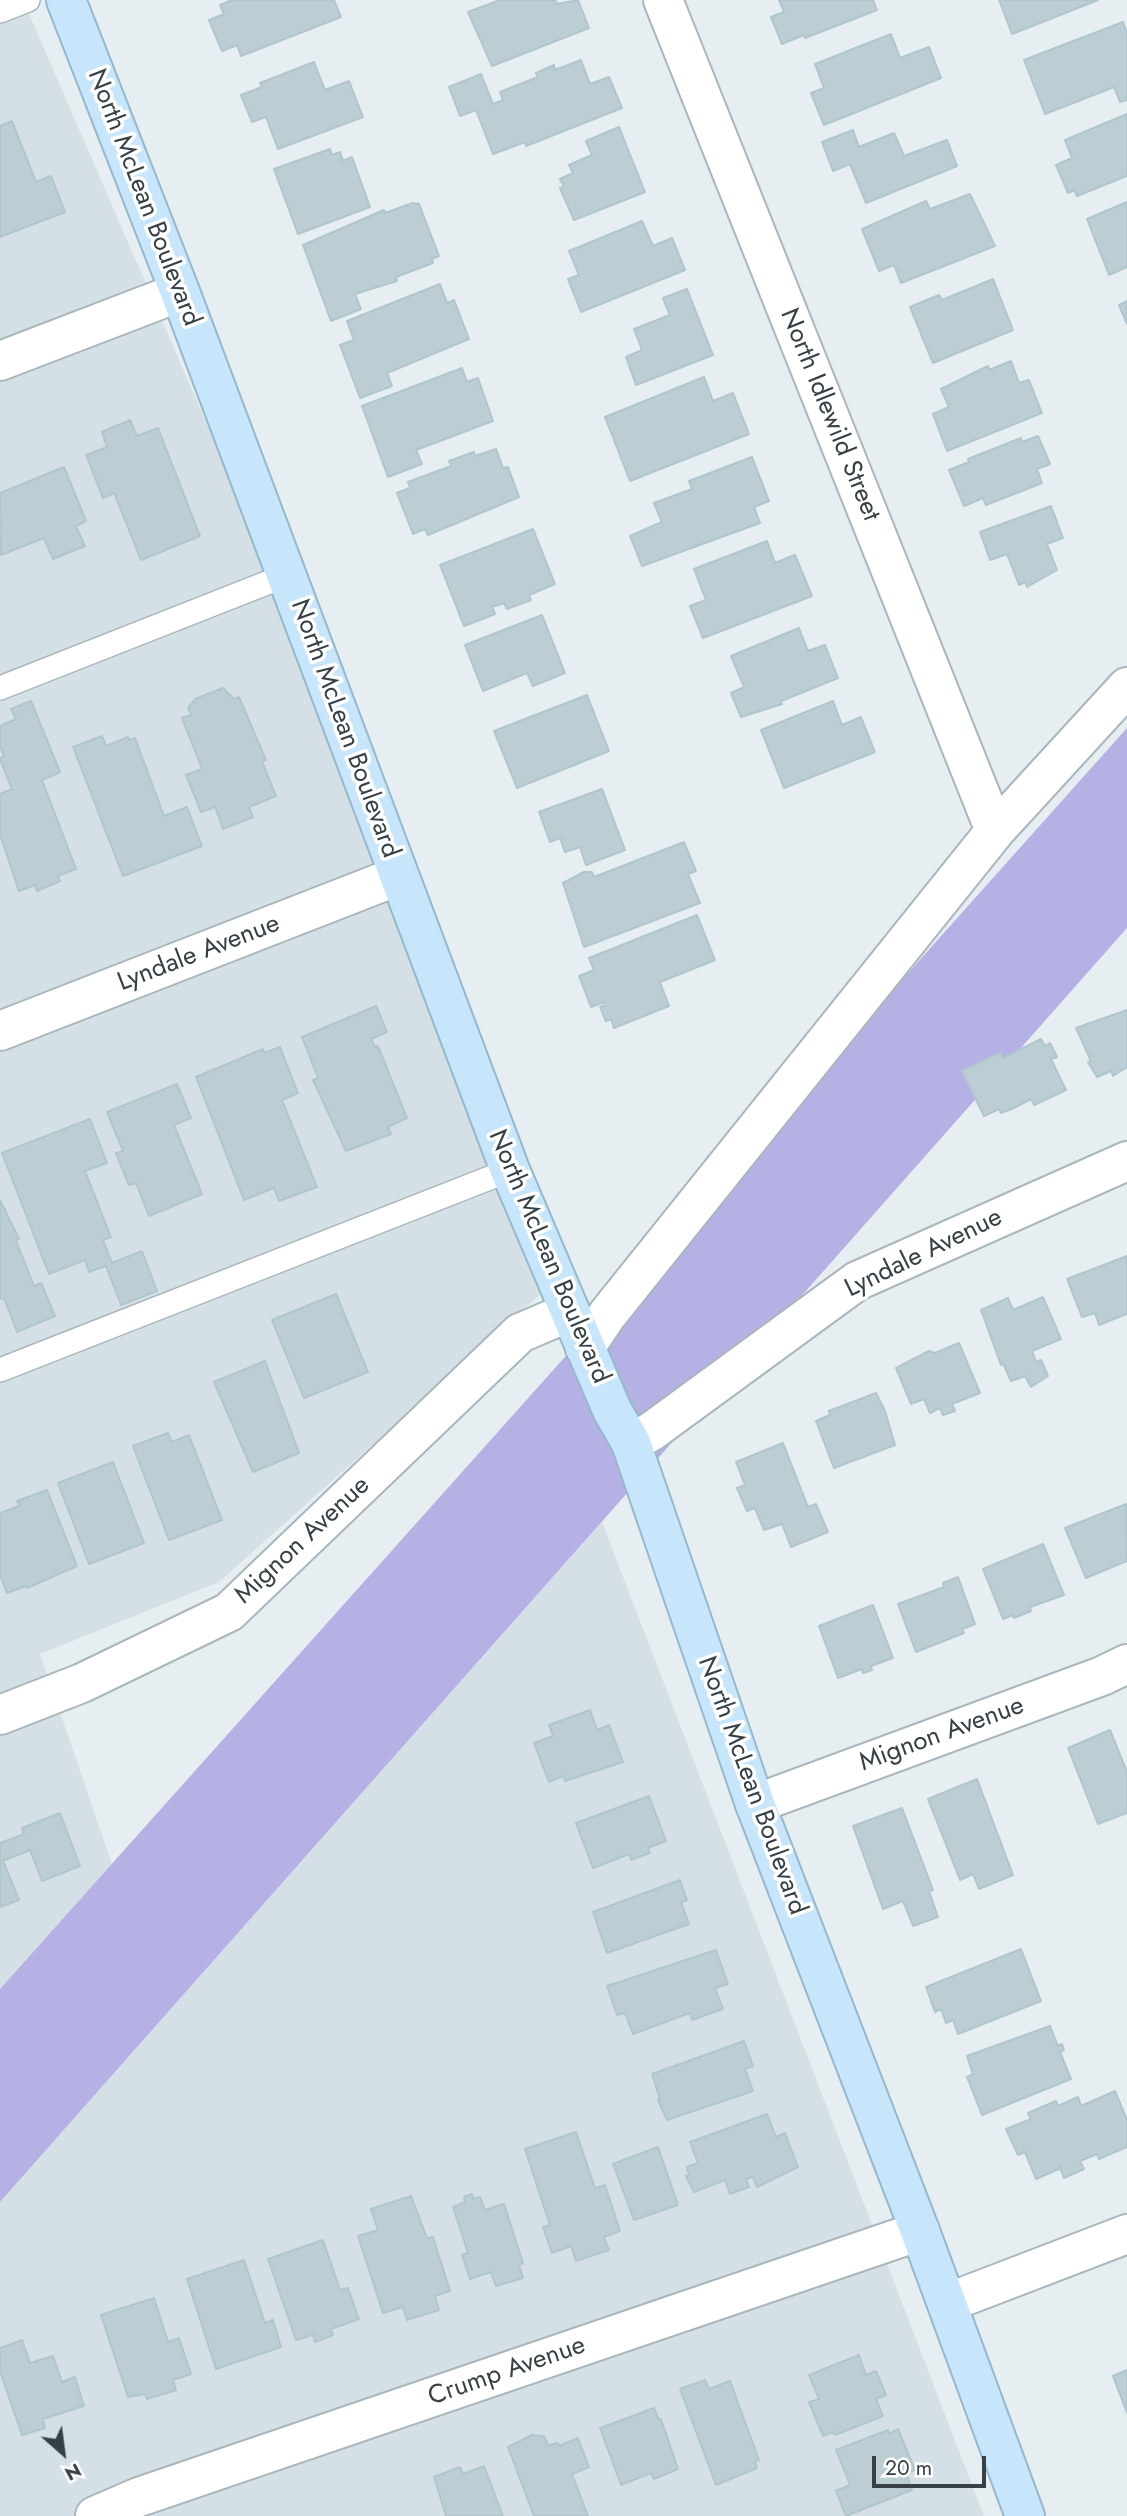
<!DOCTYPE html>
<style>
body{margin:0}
#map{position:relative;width:1127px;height:2516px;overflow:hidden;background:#e6eef2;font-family:Jost,sans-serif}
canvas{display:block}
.north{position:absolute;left:28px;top:2418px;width:70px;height:70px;-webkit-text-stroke:5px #fff;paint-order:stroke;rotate:152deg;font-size:19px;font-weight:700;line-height:28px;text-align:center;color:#364145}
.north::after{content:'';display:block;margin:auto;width:24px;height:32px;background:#364145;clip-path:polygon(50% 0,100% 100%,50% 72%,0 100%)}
.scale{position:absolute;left:872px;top:2456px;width:114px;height:32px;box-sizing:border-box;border:4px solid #364145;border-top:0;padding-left:9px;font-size:21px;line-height:24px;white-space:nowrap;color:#364145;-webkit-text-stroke:5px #fff;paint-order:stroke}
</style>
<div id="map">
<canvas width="1127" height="2516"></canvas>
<div class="north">N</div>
<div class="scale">20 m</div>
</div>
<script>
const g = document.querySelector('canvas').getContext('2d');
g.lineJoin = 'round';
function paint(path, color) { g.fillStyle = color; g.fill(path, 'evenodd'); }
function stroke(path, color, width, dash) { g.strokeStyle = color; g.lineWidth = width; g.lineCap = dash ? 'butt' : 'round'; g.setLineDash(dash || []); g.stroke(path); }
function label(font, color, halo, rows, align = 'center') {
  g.font = font + ' Jost,sans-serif'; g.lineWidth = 7; g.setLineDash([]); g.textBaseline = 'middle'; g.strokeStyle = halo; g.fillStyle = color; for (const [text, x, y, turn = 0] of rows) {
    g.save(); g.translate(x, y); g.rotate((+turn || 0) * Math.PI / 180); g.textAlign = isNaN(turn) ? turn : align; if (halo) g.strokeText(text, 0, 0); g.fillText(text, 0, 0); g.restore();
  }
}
paint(new Path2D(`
 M0 0H23L572 1266 219 1582 40 1654 112 1864 0 1989Z
 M602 1522 984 2516H0V2202Z`), '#d5e0e6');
paint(new Path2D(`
 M1127 728V928L0 2202V1989Z`), '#b6b1e5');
const building = new Path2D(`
 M232 0H334L341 17 241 56 237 45 222 51 209 20 224 14 220 5Z
 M500 0H555L557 4 578 0 589 28 492 66 468 12Z
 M779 0H873L877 10 805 38 804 35 782 44 771 17 784 12Z
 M999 0H1098L1012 34Z
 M1123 22 1127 33V100L1120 102 1114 87 1045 114 1024 60Z
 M891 34 900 58 929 47 941 78 824 125 811 93 824 88 815 64Z
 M581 60 590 84 609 77 622 108 526 146 525 142 493 154 476 110 460 116 449 87 481 74 493 104 503 100 500 92 538 77 536 73 554 65 555 70Z
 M314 62 325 90 349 81 363 117 278 149 266 117 252 122 241 95 262 87 260 83Z
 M1127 114V176L1077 196 1074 190 1068 193 1056 165 1072 158 1065 140Z
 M12 121 36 182 51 176 65 212 0 237V126Z
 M619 127 645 192 574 220 560 188 564 187 560 179 573 173 569 165 592 155 586 141Z
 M853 130 859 147 894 133 904 156 947 140 957 166 866 203 850 164 833 171 822 142Z
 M330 149 332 155 340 152 343 161 352 157 370 207 298 234 274 169Z
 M970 194 995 246 901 283 894 265 879 271 862 229 926 201 930 209Z
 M1127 202V267L1109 275 1087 219Z
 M413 203 419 204 439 256 432 259 433 263 396 277 397 281 355 294 361 309 331 321 303 245 384 210 385 213Z
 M642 221 653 246 672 238 685 270 581 312 568 279 579 275 569 251Z
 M993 279 1013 330 933 363 910 307 939 295 942 300Z
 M440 284 447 303 454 300 469 339 387 373 392 386 360 398 340 345 354 340 347 321Z
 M687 289 713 355 636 385 626 357 642 350 634 329 670 315 663 298Z
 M1127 301V324L1119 305Z
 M1011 361 1019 383 1029 380 1042 413 947 451 933 414 949 407 941 389 988 366 989 370Z
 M462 368 467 382 478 378 493 421 416 450 422 464 388 477 362 406Z
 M704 377 713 401 733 393 749 434 630 481 605 417Z
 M130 420 137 436 158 428 200 536 141 560 114 493 103 498 86 455 107 447 102 432Z
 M1038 436 1050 464 1037 469 1042 483 986 505 983 498 964 506 949 470 969 462 968 459 1021 438 1022 442Z
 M496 449 503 468 508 467 519 497 428 535 425 529 413 534 397 493 410 488 408 482 451 466 449 461 474 452 475 456Z
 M752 457 769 501 754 507 760 523 642 566 630 536 662 522 654 503 692 489 689 481Z
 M64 467 86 521 76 526 85 546 53 559 44 538 1 555 0 493Z
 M1051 506 1063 538 1047 544 1057 570 1027 587 1025 582 1019 585 1007 554 990 560 980 532Z
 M533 529 555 584 529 595 531 600 507 609 504 603 492 607 495 614 464 626 440 565Z
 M767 541 775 563 795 555 812 596 703 638 690 606 706 600 694 569Z
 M542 615 565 673 533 686 527 673 483 691 465 645Z
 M799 628 808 651 825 645 838 678 781 701 782 704 741 717 731 693 744 687 731 656Z
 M223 688 234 699 239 697 266 760 262 761 276 796 249 807 253 817 223 829 215 807 201 812 186 775 202 769 182 718 191 715 188 708 195 699Z
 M587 695 609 751 517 788 494 731Z
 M31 701 60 772 42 780 76 869 58 876 60 881 37 891 35 885 19 891 0 834V794L12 789 0 759 4 756 0 746V726L16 719 11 709Z
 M833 701 842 725 861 717 875 752 784 788 761 730Z
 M102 736 106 746 128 737 129 740 135 738 164 816 187 807 202 846 123 876 73 747Z
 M602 789 625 850 586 865 580 847 565 852 560 838 550 842 539 812Z
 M684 842 696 871 688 874 700 903 584 947 563 883 584 872H592L594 877Z
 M697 915 715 960 660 982 669 1006 614 1028 611 1019 606 1021 600 1007 605 1005 604 1002 591 1007 579 976 594 970 589 958Z
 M376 1006 387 1032 371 1039 375 1047 378 1046 407 1118 388 1127 391 1134 346 1151 313 1080 318 1078 302 1037Z
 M1127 1010V1067L1113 1076 1111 1071 1097 1077 1088 1062 1091 1061 1076 1028Z
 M1041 1039 1045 1046 1050 1043 1057 1057 1051 1059 1066 1090 1034 1105 1031 1099 1014 1108 1001 1113 999 1109 984 1116 962 1071 1000 1053 1003 1058Z
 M280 1047 298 1093 282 1100 317 1187 279 1201 274 1188 244 1200 196 1077 263 1049 264 1053Z
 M177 1084 191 1118 174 1125 202 1194 149 1216 136 1183 129 1185 116 1153 123 1151 107 1112Z
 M90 1119 107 1163 85 1171 111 1237 103 1240 112 1263 142 1251 157 1291 121 1305 106 1266 89 1272 85 1260 49 1274 2 1153Z
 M0 1200 19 1239 16 1241 34 1286 41 1283 55 1316 17 1332 4 1298 0 1299Z
 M1127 1256V1314L1099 1325 1095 1313 1082 1317 1067 1279Z
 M336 1294 368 1372 304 1398 272 1320Z
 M1043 1297 1061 1339 1032 1351 1036 1362 1041 1360 1048 1376 1031 1387 1025 1376 1011 1381 1003 1363 1001 1365 981 1310 1008 1298 1013 1310Z
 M959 1343 980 1393 952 1404 955 1411 943 1415 940 1408 930 1413 924 1399 911 1404 896 1368 929 1351 935 1353Z
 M265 1361 299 1453 253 1472 214 1382Z
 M876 1393 885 1411 895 1445 834 1468 816 1421 830 1415 829 1411Z
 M168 1433 172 1442 189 1435 222 1520 169 1540 133 1446Z
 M783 1443 808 1507 816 1504 828 1532 791 1547 782 1524 764 1530 755 1508 747 1511 737 1488 745 1485 736 1462Z
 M113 1462 144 1543 89 1564 58 1483Z
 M47 1490 77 1566 27 1588 26 1586 7 1593 0 1575V1513L19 1506 17 1501Z
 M1126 1504 1127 1561 1086 1578 1065 1528Z
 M1043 1544 1064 1595 1030 1607 1031 1611 1014 1618 1013 1615 1003 1619 983 1569Z
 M958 1577 975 1624 962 1629 964 1633 916 1652 898 1604 944 1587 943 1583Z
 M873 1605 893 1658 871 1666 872 1670 863 1673 862 1669 838 1678 819 1626Z
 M590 1710 597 1730 609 1725 623 1762 565 1781 563 1776 549 1782 534 1743 553 1736 549 1725Z
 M1110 1730 1127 1772V1813L1098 1824 1068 1748Z
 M977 1779 1013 1875 979 1889 973 1874 960 1880 928 1799Z
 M649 1796 666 1841 648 1848 650 1853 631 1860 629 1854 593 1868 576 1823Z
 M902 1808 933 1890 929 1891 938 1917 913 1926 903 1901 883 1909 853 1826Z
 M60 1813 80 1866 42 1881 30 1850 3 1861 19 1900 0 1907V1843L24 1834 22 1828Z
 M680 1880 687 1900 681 1902 689 1924 607 1953 593 1912Z
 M1021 1949 1041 2001 958 2034 953 2020 946 2023 941 2009 935 2012 926 1987Z
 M716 1950 728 1984 715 1988 723 2009 692 2020 690 2013 633 2034 625 2013 617 2015 607 1986Z
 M1050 2026 1058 2046 1062 2044 1064 2050 1060 2052 1071 2079 982 2115 967 2077 973 2074 967 2056Z
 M744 2041 753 2066 745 2069 753 2091 667 2120 658 2100 660 2099 652 2074Z
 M1115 2091 1127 2120V2147L1099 2159 1097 2154 1080 2161 1084 2169 1064 2178 1059 2165V2169L1036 2179 1025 2152 1018 2155 1006 2129 1031 2119 1028 2113 1056 2101 1058 2106 1078 2097 1081 2106Z
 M767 2114 776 2137 785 2133 798 2167 757 2187 753 2177 746 2179 749 2187 730 2194 725 2180 694 2192 686 2176 689 2175 687 2167 698 2163 690 2142Z
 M576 2132 595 2188 605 2185 620 2231 604 2237 609 2250 576 2261 571 2246 552 2253 543 2227 550 2225 525 2149Z
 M658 2147 678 2205 634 2220 613 2164Z
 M472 2194 473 2199 480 2197 485 2210 504 2204 523 2263 519 2265 523 2278 496 2286 491 2272 470 2279 462 2255 468 2253 453 2207 465 2202 464 2197Z
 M411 2196 427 2238 433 2237 450 2291 435 2296 439 2310 407 2320 403 2307 383 2313 358 2236 378 2230 371 2209Z
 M323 2240 340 2290 348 2288 359 2319 331 2329 333 2335 315 2342 313 2335 296 2340 268 2259Z
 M244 2260 265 2323 273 2320 281 2347 216 2369 187 2279Z
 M154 2298 168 2342 179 2338 191 2374 173 2380 176 2390 147 2399 145 2394 128 2397 101 2315Z
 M22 2340 30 2363 53 2356 62 2382 75 2377 84 2406 43 2419 45 2428 22 2435 0 2371V2348Z
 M859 2355 866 2375 876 2371 886 2395 876 2399 883 2416 835 2435 833 2432 823 2436 809 2402 819 2399 809 2375Z
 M1127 2370V2413L1113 2376Z
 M705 2380 709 2389 730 2381 759 2460 755 2462 757 2468 716 2485 680 2389Z
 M654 2408 659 2420 661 2419 678 2469 654 2479 651 2473 621 2485 600 2428Z
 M898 2429 915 2470 906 2473 912 2490 846 2516 836 2491 850 2485 836 2450 888 2430 889 2434Z
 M532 2435 544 2436 548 2445 558 2443 559 2446 578 2438 589 2467 572 2474 588 2516H534L508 2447Z
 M484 2466 503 2516H446L434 2477 460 2467 463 2474Z`);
paint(building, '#bcced3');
stroke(building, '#b0c6ce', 2);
const service = new Path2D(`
 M0 11 28 0
 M0 688 287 575
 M0 1370 510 1170`);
const minor = new Path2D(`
 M663 0 995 831
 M0 361 180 292
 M0 1031 398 876
 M585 1348 607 1315 995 831 1127 687
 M631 1443 652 1431 857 1281 1127 1161
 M0 1715 82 1683 229 1612 520 1333 569 1312
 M755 1804 1102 1676 1127 1664
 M947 2303 1127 2234
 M95 2516 139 2497 920 2231`);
const secondary = new Path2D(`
 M66 0 180 292 510 1170 612 1410 631 1443 755 1804 920 2231 1025 2516`);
stroke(service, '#a9b7bd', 26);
stroke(minor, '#a9b7bd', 42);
stroke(secondary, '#95b8cd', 42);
stroke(service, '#fff', 23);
stroke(minor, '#fff', 38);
stroke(secondary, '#c7e6fc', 38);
label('26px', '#364145', '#fff', [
 ["North McLean Boulevard",143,198,69],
 ["North Idlewild Street",829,415,68],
 ["North McLean Boulevard",344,729,70],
 ["Lyndale Avenue",199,954,-21],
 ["Lyndale Avenue",924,1254,-26],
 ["North McLean Boulevard",548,1257,67],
 ["Mignon Avenue",303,1541,-43],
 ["Mignon Avenue",942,1735,-20],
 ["North McLean Boulevard",751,1786,70],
 ["Crump Avenue",507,2372,-19]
]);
</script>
